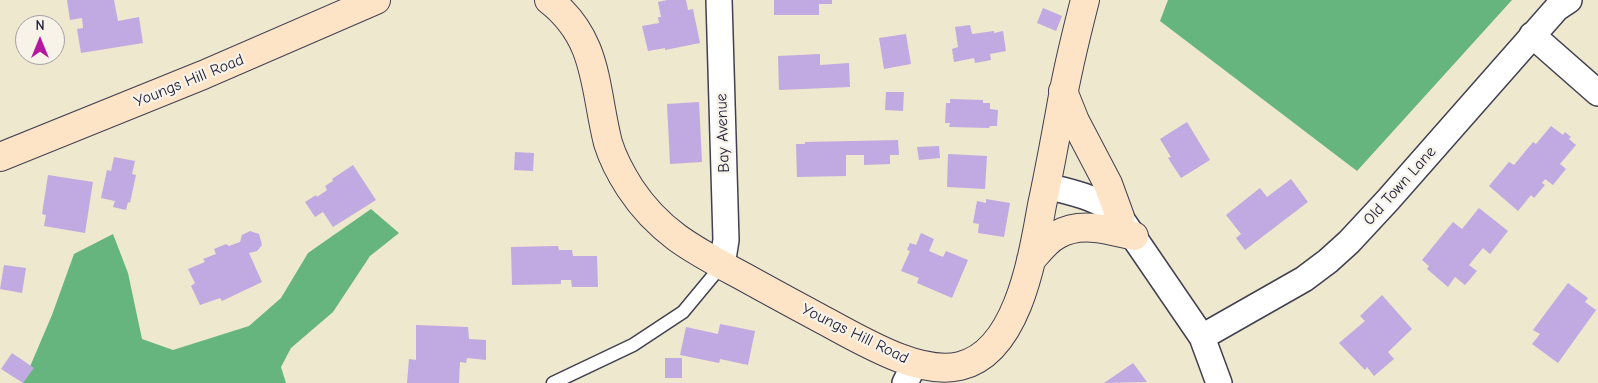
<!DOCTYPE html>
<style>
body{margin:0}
#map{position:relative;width:1598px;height:383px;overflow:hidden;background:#eee8ce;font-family:"Comic Neue",sans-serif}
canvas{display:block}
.north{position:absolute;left:15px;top:15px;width:50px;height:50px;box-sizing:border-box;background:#f7f3e8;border:1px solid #a29fa3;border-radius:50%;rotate:0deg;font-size:14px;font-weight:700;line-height:20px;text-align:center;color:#22223b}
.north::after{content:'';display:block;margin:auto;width:18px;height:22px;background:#b5179e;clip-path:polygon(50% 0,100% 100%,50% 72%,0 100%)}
</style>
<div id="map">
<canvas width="1598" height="383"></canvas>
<div class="north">N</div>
</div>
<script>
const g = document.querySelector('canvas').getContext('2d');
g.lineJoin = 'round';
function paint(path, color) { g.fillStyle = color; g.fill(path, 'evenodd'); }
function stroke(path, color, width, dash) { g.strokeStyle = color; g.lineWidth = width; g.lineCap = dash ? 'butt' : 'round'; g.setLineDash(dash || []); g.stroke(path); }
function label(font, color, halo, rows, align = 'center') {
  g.font = font + ' "Comic Neue",sans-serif'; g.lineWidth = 4.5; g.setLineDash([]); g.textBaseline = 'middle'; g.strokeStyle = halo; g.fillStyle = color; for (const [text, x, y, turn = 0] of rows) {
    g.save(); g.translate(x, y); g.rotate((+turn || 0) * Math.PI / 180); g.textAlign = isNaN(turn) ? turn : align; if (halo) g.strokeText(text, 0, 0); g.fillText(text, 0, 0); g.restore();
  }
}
paint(new Path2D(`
 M1168 0H1512L1357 171 1160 21Z
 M371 209 399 233 370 256 333 312 291 348 281 367 286 383H23L52 315 74 254 113 234 128 273 142 339 173 350 249 326 281 298 308 253Z`), '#66b47e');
paint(new Path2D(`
 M67 0H114L118 21 139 17 143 43 81 53 77 29 83 28 82 18 70 20Z
 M667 0H686L688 10 693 9 700 43 665 50V48L648 51 642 26 659 23 658 17H661L658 2Z
 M774 0H832V4H819V15H774Z
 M1043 8 1062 16 1056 31 1037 23Z
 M970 25 972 34 994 31V33L1003 31 1006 51 990 54 991 60 975 63 974 58 954 62 952 49 958 47 955 27Z
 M906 34 911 64 884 69 879 38Z
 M820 54V65L849 63 850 87 779 90 778 56Z
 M886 92H904L903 111 885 110Z
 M950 99 983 100V103H990V109L998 110 997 126H990L989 128 949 127 950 123H945L946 103H950Z
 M699 102 702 162 670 164 667 104Z
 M1187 122 1210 160 1181 178 1168 158 1171 157 1160 139Z
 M1551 126 1563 135 1565 132 1571 137 1569 139 1576 145 1560 164 1566 169 1553 185 1545 179 1542 183 1545 185 1534 198 1531 195 1518 211 1489 186 1509 162 1514 165 1533 142 1536 144Z
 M898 140 899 155H890V164L864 165V155H846V176L797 177 796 144H805V142Z
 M939 146 940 158 919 160 917 147Z
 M515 152 534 153 533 171 514 170Z
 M948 154 987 156 985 189 947 187Z
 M114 157 135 161 132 174 136 175 130 203 128 202 126 210 113 207 115 201 101 198 107 170 111 171Z
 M353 165 376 200 333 227 323 212 315 217 305 202 316 195 317 197 327 190 325 186 333 181 332 179Z
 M48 175 93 182 85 233 44 226 46 215 42 214Z
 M1291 179 1308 202 1245 250 1236 238 1241 234 1226 215 1260 188 1267 197Z
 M986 199 1010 203 1004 237 978 233 979 224 973 223 977 201 986 203Z
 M1479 208 1508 231 1490 254 1483 248 1469 265 1477 271 1465 285 1455 277 1448 287 1427 269 1429 266 1422 260 1453 222 1462 229Z
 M250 231 259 234 262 245 257 251 249 253 262 282 222 301 220 298 200 305 191 286 195 283 188 269 205 262 203 259 216 254 214 249 226 244 229 246 240 242 242 235Z
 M921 233 934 239 929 251 943 257 946 251 968 260 952 298 917 283 919 278 901 271 910 251 907 250 910 243 916 245Z
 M558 246 559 250H572L573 256H597L598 287H572L571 280H561V284L512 285 511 247Z
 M4 265 26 268 22 293 0 289Z
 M1568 283 1588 298 1585 302 1596 310 1558 363 1532 344 1540 334 1533 330Z
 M1382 295 1412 329 1388 352 1394 359 1374 376 1367 367 1365 370 1339 343 1365 321 1360 316Z
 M720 324 755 331 748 365 720 359 719 363 680 355 686 327 718 334Z
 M416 325 468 327 469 339 486 340V360L467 358 466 363 460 362 459 383H407L409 359 416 360Z
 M12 353 34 368 23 383 1 369Z
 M665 358H682V378H665Z
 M1133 363 1147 382 1104 383Z`), '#c1a9e1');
const lane = new Path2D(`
 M553 383 633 345 683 312 722 265`);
const street = new Path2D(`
 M719 0 726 240 722 265
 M1532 35 1598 93
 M1046 186C1070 192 1102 198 1120 217L1202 337 1219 383
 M1202 337 1304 279 1328 261 1349 242 1388 200 1557 8 1569 0
 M905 383 915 363`);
const secondary = new Path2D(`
 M549 0C599 39 594 88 608 143 613 159 621 174 630 188 661 235 698 252 746 278 773 293 799 307 825 321 861 340 919 376 960 366 1019 352 1033 254 1042 205 1049 173 1055 140 1061 107 1067 71 1076 35 1085 0
 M1063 91 1075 121 1108 184 1120 217
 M0 157 203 75 376 0
 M1031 260C1039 251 1047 240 1057 235 1081 221 1109 230 1134 236`);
stroke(lane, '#414051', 15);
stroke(street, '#414051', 28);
stroke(secondary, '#414051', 30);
stroke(lane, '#fff', 12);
stroke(street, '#fff', 25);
stroke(secondary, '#fee4c6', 28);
label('16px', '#22223b', '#f7f3e8', [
 ["Youngs Hill Road",189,81,-22],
 ["Bay Avenue",723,133,-92],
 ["Old Town Lane",1400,186,-48],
 ["Youngs Hill Road",855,334,26]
]);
</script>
